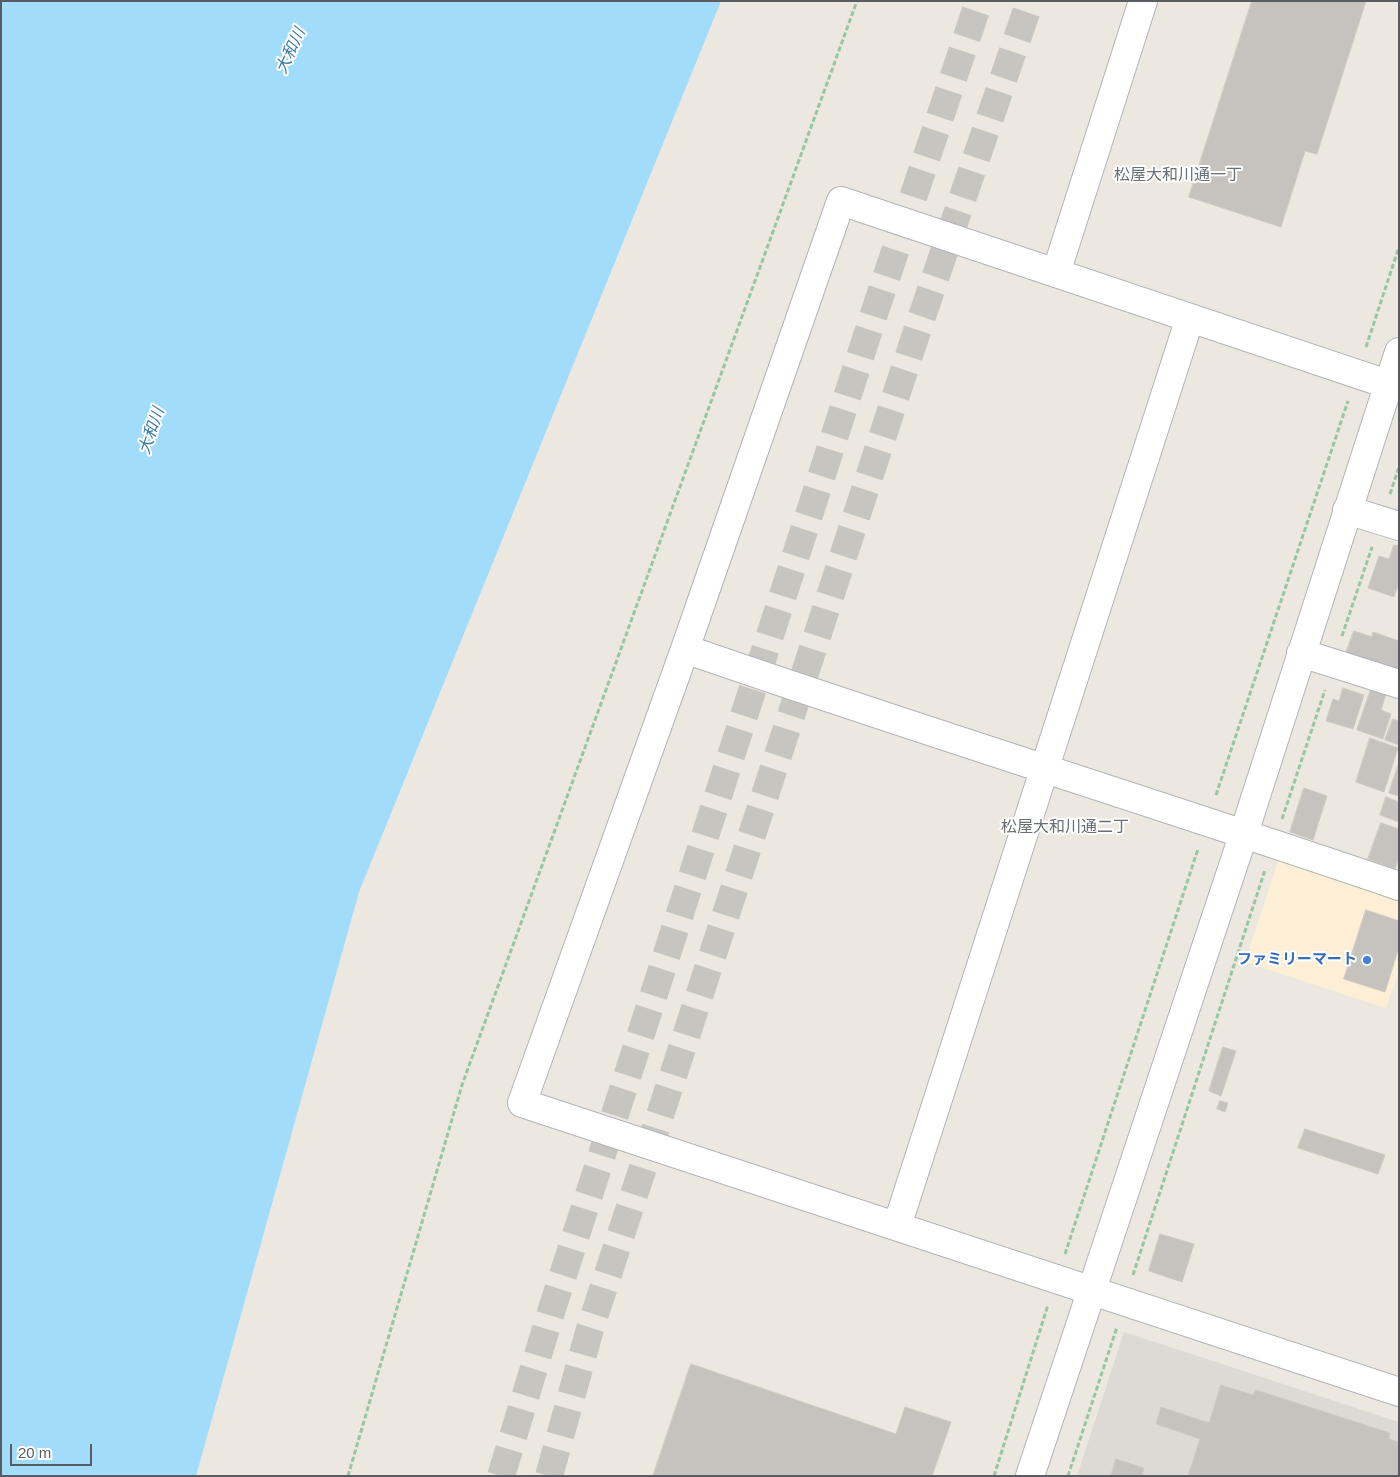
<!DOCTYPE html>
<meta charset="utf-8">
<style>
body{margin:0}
#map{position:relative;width:1400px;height:1477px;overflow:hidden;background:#ece8e0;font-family:Helvetica,sans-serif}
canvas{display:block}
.frame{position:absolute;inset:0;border:2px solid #595d61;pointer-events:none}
.scale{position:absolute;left:10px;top:1444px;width:82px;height:22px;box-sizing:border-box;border:2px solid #595d61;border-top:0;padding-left:6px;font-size:15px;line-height:18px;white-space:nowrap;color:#595d61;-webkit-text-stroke:4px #fff;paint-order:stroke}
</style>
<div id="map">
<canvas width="1400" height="1477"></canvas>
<div class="frame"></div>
<div class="scale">20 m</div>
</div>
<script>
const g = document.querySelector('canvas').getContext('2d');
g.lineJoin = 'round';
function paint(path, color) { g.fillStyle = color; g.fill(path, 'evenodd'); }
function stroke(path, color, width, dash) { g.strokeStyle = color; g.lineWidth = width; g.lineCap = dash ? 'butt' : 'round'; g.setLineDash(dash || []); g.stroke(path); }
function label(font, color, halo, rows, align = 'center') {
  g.font = font + ' Helvetica,"Noto Sans JP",sans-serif'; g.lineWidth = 4; g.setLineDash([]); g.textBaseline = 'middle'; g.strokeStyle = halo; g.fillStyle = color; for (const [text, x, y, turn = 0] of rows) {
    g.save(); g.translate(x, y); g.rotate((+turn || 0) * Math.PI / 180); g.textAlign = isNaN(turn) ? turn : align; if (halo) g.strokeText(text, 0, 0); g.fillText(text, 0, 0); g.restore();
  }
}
paint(new Path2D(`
 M1279 858 1399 898V971L1386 1008 1245 962Z`), '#fcefd5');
paint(new Path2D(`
 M1124 1332 1399 1422V1476H1077Z`), '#dddad5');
paint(new Path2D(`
 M1 1H721L359 892 196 1476H1Z`), '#a1dcfb');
const building = new Path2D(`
 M1252 1H1366L1317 154 1305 151 1281 227 1189 197Z
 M1394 545 1399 546V583L1394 597 1368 588 1379 556 1389 559Z
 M1354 631 1372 637 1373 632 1399 641V671L1346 653Z
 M1343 688 1364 695 1353 729 1326 721 1333 699 1339 701Z
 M1371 689 1386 694 1381 710 1391 714 1383 739 1357 730Z
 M1393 719 1399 721V745L1385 740Z
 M1370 738 1398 748 1384 792 1356 782Z
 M1399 762V796L1389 793Z
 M1304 788 1327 796 1313 840 1290 832Z
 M1386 797 1399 802V822L1380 815Z
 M1381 823 1399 829V858L1395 869 1368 859Z
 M1366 910 1399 921V947L1385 992 1344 979Z
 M1223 1047 1236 1051 1221 1096 1209 1091Z
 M1220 1101 1228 1103 1225 1112 1217 1109Z
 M1305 1129 1385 1155 1378 1174 1298 1148Z
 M1160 1234 1194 1244 1182 1282 1149 1271Z
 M691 1364 896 1434 905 1407 951 1422 932 1476H653Z
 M1221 1385 1253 1395 1256 1390 1390 1433 1389 1439 1399 1442V1476H1188L1200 1439 1156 1424 1161 1407 1209 1423Z
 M1116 1459 1144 1468 1142 1476H1111Z`);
paint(building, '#c6c3be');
stroke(building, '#d0c9bf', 1);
stroke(new Path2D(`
 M501 1476 552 1309 874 314 979 1
 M549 1476 590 1329 918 328 1030 1`), '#c7c5c0', 28, [28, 14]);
const minor = new Path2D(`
 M1056 273 1143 1
 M1399 388 841 201 685 649 522 1103 1399 1392
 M1347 510 1399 526
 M685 649C922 731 1162 805 1399 886
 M1301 653 1399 684
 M897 1226 1190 318
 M1030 1476 1244 833 1399 352`);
stroke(minor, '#b1b4b8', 30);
stroke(new Path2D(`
 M1366 347 1399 247
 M1390 494 1399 467
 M1342 636 1372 547
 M1216 795 1348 401
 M1282 819 1325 690
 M1065 1254 1198 849
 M1133 1275 1265 870
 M348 1476 462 1085 857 1
 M994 1476 1048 1305
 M1068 1476 1117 1327`), '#98c6a0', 3, [5, 2.5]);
stroke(minor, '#fff', 28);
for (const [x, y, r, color] of [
 [1367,960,5,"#3f7fe0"]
]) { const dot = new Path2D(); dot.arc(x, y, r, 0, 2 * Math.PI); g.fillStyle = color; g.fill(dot); stroke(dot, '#fff', 2); }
label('bold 15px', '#366cbe', '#fff', [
 ["ファミリーマート",1357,960]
], 'right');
label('italic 16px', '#3e79a2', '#fff', [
 ["大和川",291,51,-65],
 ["大和川",152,431,-71]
]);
label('16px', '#6a6f73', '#fff', [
 ["松屋大和川通一丁",1178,176],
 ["松屋大和川通二丁",1065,828]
]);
</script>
